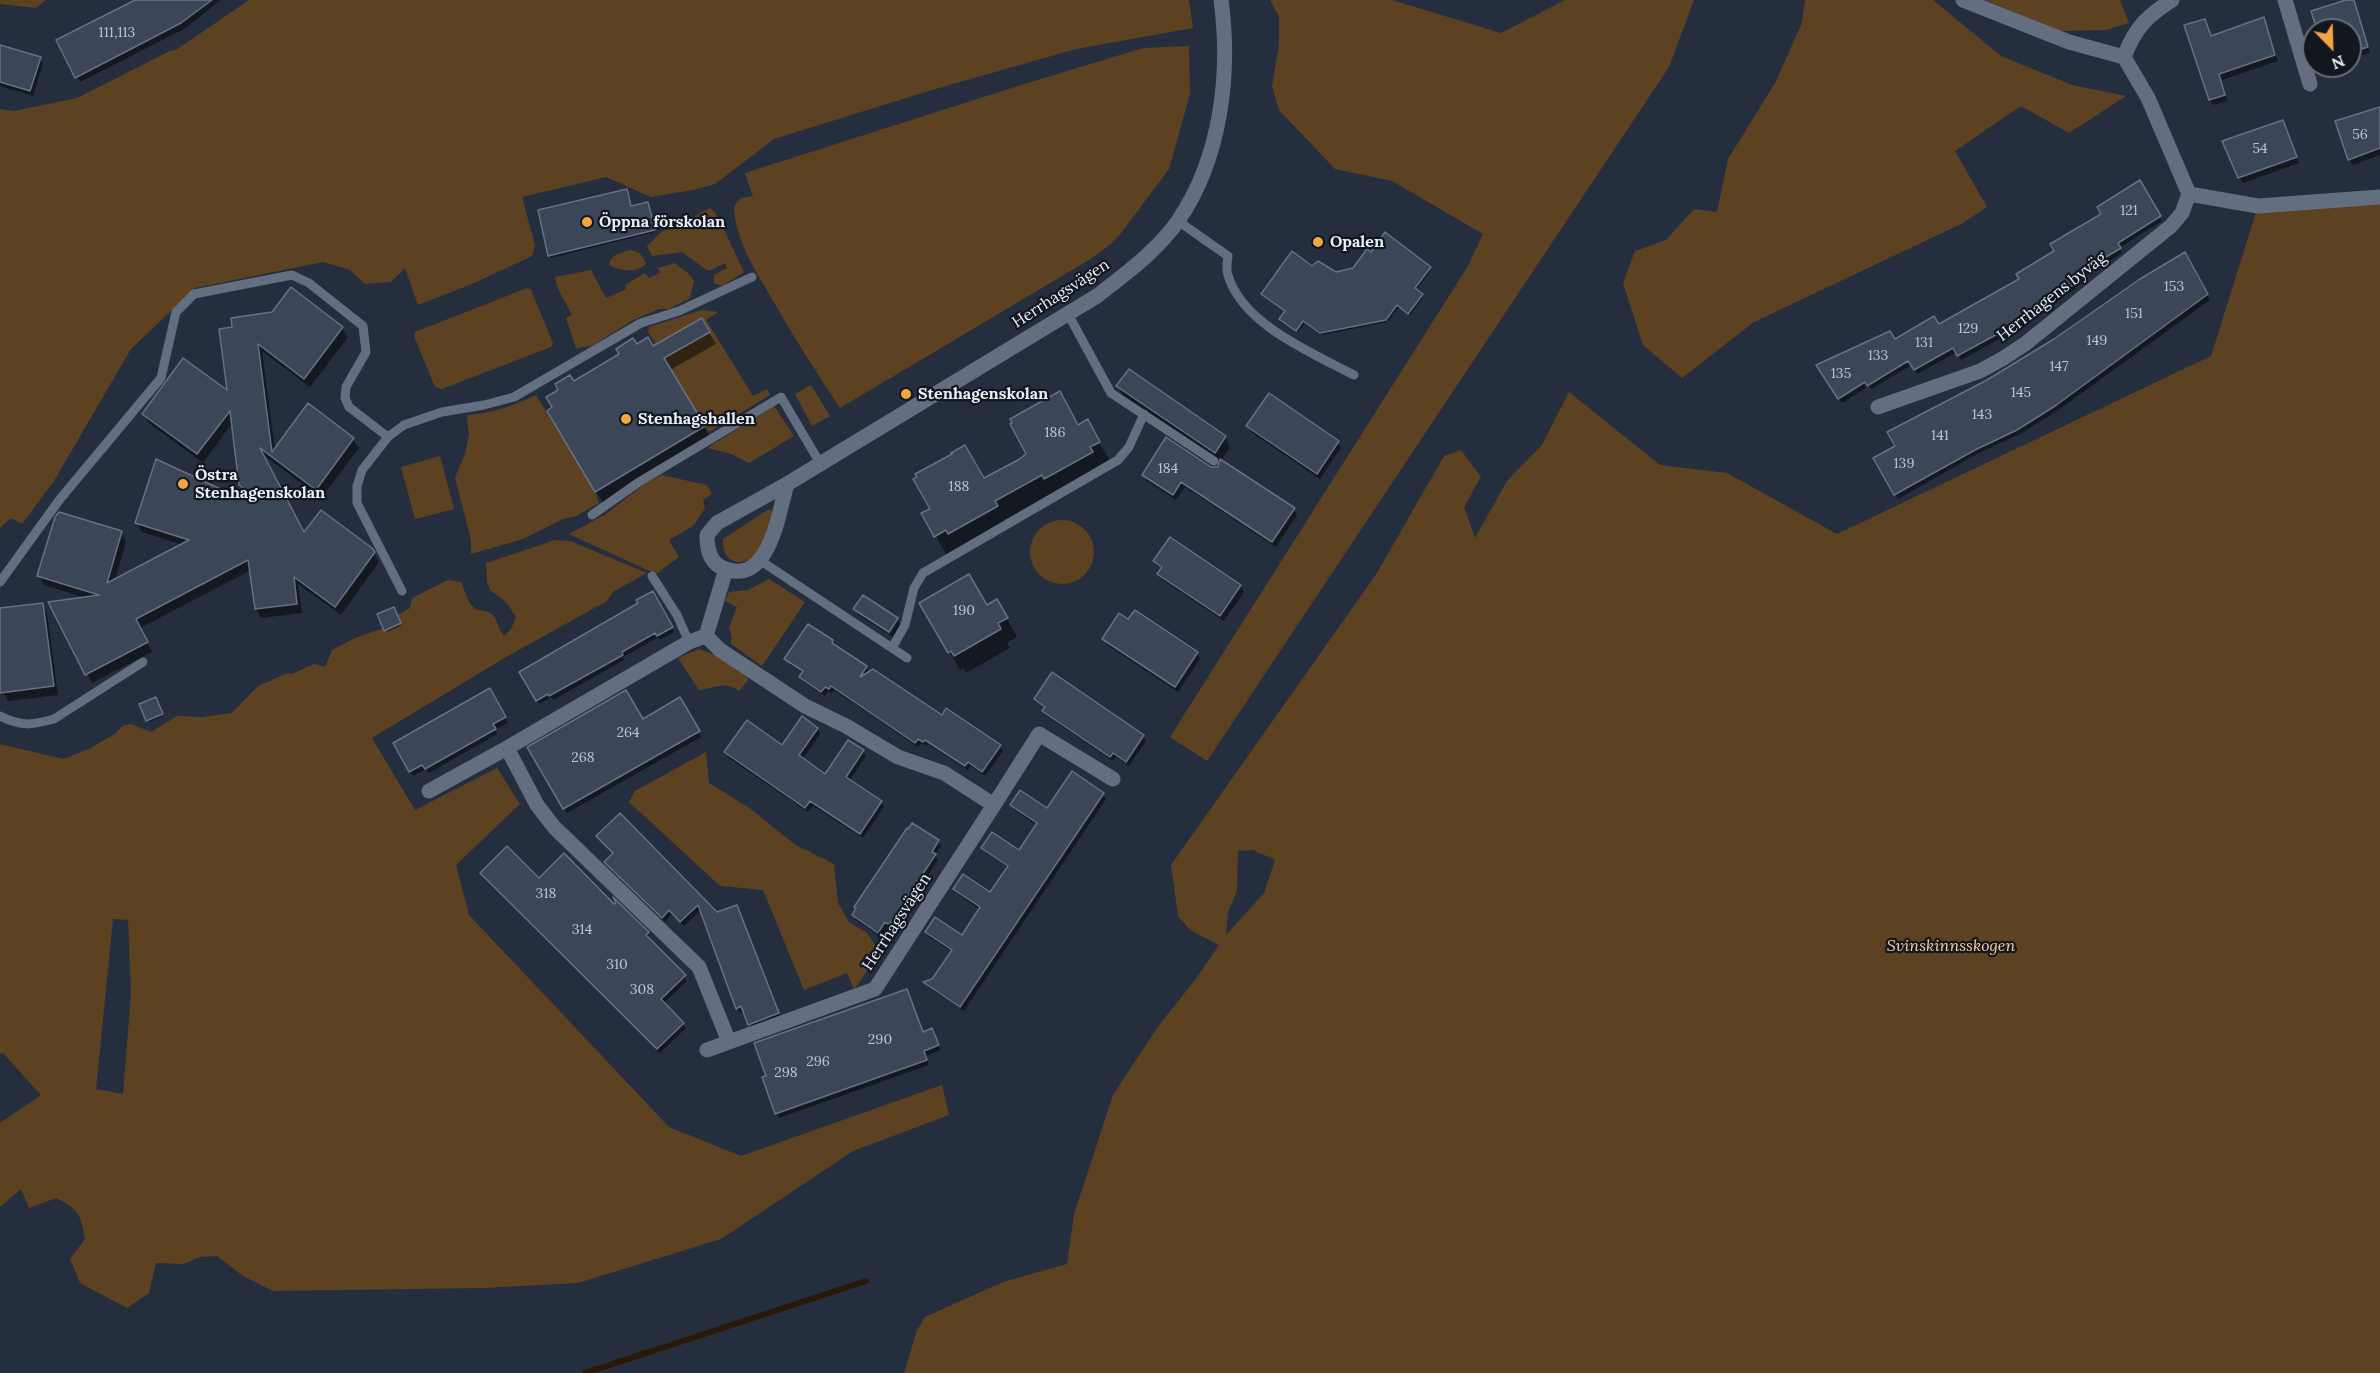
<!DOCTYPE html>
<meta charset="utf-8">
<style>
body{margin:0}
#map{position:relative;width:2380px;height:1373px;overflow:hidden;background:#252e3f;font-family:Lora,serif}
canvas{display:block}
.north{position:absolute;left:2302px;top:18px;width:60px;height:60px;box-sizing:border-box;background:#12161e;border:2px solid #686d76;border-radius:50%;rotate:157deg;font-size:16px;font-weight:700;line-height:24px;text-align:center;color:#e9effb}
.north::after{content:'';display:block;margin:auto;width:21px;height:27px;background:#f1a63f;clip-path:polygon(50% 0,100% 100%,50% 72%,0 100%)}
</style>
<div id="map">
<canvas width="2380" height="1373"></canvas>
<div class="north">N</div>
</div>
<script>
const g = document.querySelector('canvas').getContext('2d');
g.lineJoin = 'round';
function paint(path, color) { g.fillStyle = color; g.fill(path, 'evenodd'); }
function stroke(path, color, width, dash) { g.strokeStyle = color; g.lineWidth = width; g.lineCap = dash ? 'butt' : 'round'; g.setLineDash(dash || []); g.stroke(path); }
function label(font, color, halo, rows, align = 'center') {
  g.font = font + ' Lora,serif'; g.lineWidth = 4.5; g.setLineDash([]); g.textBaseline = 'middle'; g.strokeStyle = halo; g.fillStyle = color; for (const [text, x, y, turn = 0] of rows) {
    g.save(); g.translate(x, y); g.rotate((+turn || 0) * Math.PI / 180); g.textAlign = isNaN(turn) ? turn : align; if (halo) g.strokeText(text, 0, 0); g.fillText(text, 0, 0); g.restore();
  }
}
paint(new Path2D(`
 M0 0H46L35 8 0 4Z
 M249 0H1189L1193 28 1076 49 932 90 774 139 715 184 693 190 651 197 606 177 522 197 535 245 532 256 472 284 418 305 405 268 391 282 365 284 350 270 323 262 195 288 131 349 54 481 22 524 11 518 0 528V109L14 111 77 98 170 51 176 50Z
 M1270 0H1392L1501 33 1565 0H1694L1669 67 1207 761 1170 737 1468 266 1483 234 1392 181 1335 169 1279 110 1272 86 1279 44V16Z
 M1805 0H1933L2001 56 2072 85 2126 96 2069 133 2021 106 1955 151 1987 207 1961 224 1754 322 1682 378 1643 345 1623 283 1635 251 1666 240 1694 209 1717 212 1728 159 1775 83 1802 23Z
 M1985 0H2120L2129 23 2106 30 2060 31Z
 M1189 46 1190 94 1169 169 1122 232 1112 243 1089 260 840 408C816 372 793 336 772 299 755 269 735 241 734 206L741 198 753 196 745 173 1021 85 1143 48Z
 M2380 197V1373H904L917 1330 925 1317 1003 1282 1067 1264 1074 1214 1113 1095 1159 1025 1195 980 1219 945 1190 930 1178 916 1171 865 1377 573 1444 456 1461 450 1481 477 1464 507 1475 538 1507 481 1542 445 1569 392 1660 465 1727 473 1837 534 2211 356 2258 206ZM1253 850 1275 860 1264 893 1226 935 1228 912 1237 891 1238 851Z
 M711 208 718 217 744 272 722 286 714 283V275L727 268 725 263 711 270H707L682 252 652 256 647 246 662 231 675 228 690 221 701 212Z
 M630 250C639 251 643 255 646 264 634 274 622 271 609 265 611 254 620 253 630 250Z
 M674 263 688 273 694 281 690 298 669 309H659L633 320 592 346 576 348 566 318 572 315 558 289 555 277 591 270 606 298 626 289 625 285 645 273 649 278 660 273 658 268Z
 M527 288 531 290 553 343 551 347 442 389 435 387 414 336 415 332Z
 M702 310 718 312 706 320 753 396 767 389 770 395 709 432 648 332 649 327Z
 M811 385 830 416 812 426 795 394Z
 M536 395 595 492 599 503 576 516 563 519 523 539 471 554V540L455 477 465 454 469 435 467 415C493 413 513 406 536 395Z
 M774 406 794 436 749 463 729 453 707 448Z
 M440 456 454 509 415 519 401 467Z
 M661 475 707 485 712 494 703 500 705 508 693 526 669 540 679 557 656 574 569 534 606 514 647 482Z
 M769 509 772 511C769 525 767 542 757 553 742 570 721 562 723 539Z
 M1030 552a32 32 0 1 1 64 0a32 32 0 1 1-64 0Z
 M555 540 570 541 647 573 614 591 606 602 598 606 506 657 372 738 415 810 497 768 520 804 456 865 469 915 669 1127 741 1156 942 1085 949 1115 853 1151 721 1239 578 1283 483 1288 273 1291 243 1276 217 1256 200 1257 184 1264 156 1263 149 1293 127 1308 80 1283 70 1259 85 1239C81 1215 79 1209 56 1198L29 1208 21 1189 0 1207V1123L41 1095 3 1053 0 1054V744L63 759 89 749 115 734 122 726 131 724 151 732 177 716 202 717 232 713 258 686 288 673 292 674 314 664 325 667 332 650 355 638 392 625 399 614 410 608 412 598 448 580 461 582 469 602 475 609C502 614 491 617 504 636L511 629 516 617 506 602 490 590 487 582 486 563ZM113 919 128 920 131 993 123 1094 96 1089Z
 M769 579 805 602 762 666 730 643 732 638 729 627 737 607 725 601 729 592 748 590Z
 M699 649 713 654 746 676 749 679 739 691C724 680 714 689 699 690L678 658Z
 M706 752 709 783 751 809 794 844 834 864 838 903 849 922 867 933 879 951C870 964 864 978 854 989L847 973 804 990 763 890 720 886 629 802 635 791Z`), '#5d4221');
paint(new Path2D(`
 M138 0H221L184 29 80 82 58 41Z
 M2352 0 2356 5 2370 53 2350 59V30H2319Z
 M2266 25 2278 61 2222 80 2227 101 2213 105 2210 99 2208 27 2212 37Z
 M0 46 40 59 43 64 33 96 0 86Z
 M2380 109V155L2353 165 2349 159Z
 M2286 128 2299 163 2243 183 2239 177Z
 M2140 182 2162 221 2119 248 2122 253 2073 283 2076 289 2036 312 2039 317 1961 360 1957 352 1917 374 1912 365 1871 389 1869 386 1842 403 1818 366 1938 326 2021 280Z
 M648 204 655 232 551 258 550 256 631 208Z
 M2184 255 2210 300 2057 411 2020 434 1977 454 1898 499 1875 459 1897 446Z
 M1312 268 1335 274 1354 269 1430 268 1431 270 1416 290 1423 297 1410 315 1399 307 1387 322 1322 335 1305 323 1298 332 1282 321 1286 312 1264 296Z
 M701 320 716 344 670 370 711 439 603 503 549 411 574 383 636 346 652 348Z
 M342 328 348 337 310 387 262 351 275 450 353 439 359 448 321 498 261 453 304 534 371 549 379 562 341 615 298 584 302 613 261 618 256 609 251 570 140 628 152 652 92 683 50 603 86 598 44 585 39 576 121 533 126 542 115 580 183 545 142 532 137 523 243 501 246 495 240 484 233 422 203 463 149 423 144 414 229 393 221 330Z
 M1117 386 1225 437 1230 447 1221 461 1294 509 1297 515 1276 547 1185 487 1176 500 1147 481 1143 475 1219 468 1221 462 1123 396Z
 M1087 421 1110 461 1004 520 1007 525 946 554 923 514Z
 M1248 426 1338 442 1341 448 1320 479 1251 432Z
 M1170 539 1240 586 1244 592 1224 621 1163 580 1159 574 1162 569 1155 561Z
 M652 593 674 632 660 640 659 637 623 657 624 660 553 700 552 697 539 704 521 672 640 604Z
 M997 601 1017 637 1007 643 1010 648 966 673 963 668 960 670 921 603 987 607Z
 M42 604 47 613 58 695 8 701 3 692 0 677V610Z
 M393 609 401 626 387 632 379 615Z
 M855 609 897 619V620L887 633 858 615Z
 M898 621 901 625 893 637 889 635Z
 M1104 639 1197 653 1200 659 1178 692 1107 645Z
 M832 642 836 648 866 667 869 673 942 717 1000 746 1003 751 985 776 971 766 968 770 928 744 927 746 921 743 918 747 834 690 832 693 828 691 825 696 804 682 801 677 803 673 789 664 786 659Z
 M489 690 508 723 495 730 497 734 429 773 426 769 413 776 395 744Z
 M155 699 163 716 149 722 141 705Z
 M680 699 701 737 567 813 529 748 642 721Z
 M1035 699 1143 736 1146 741 1129 766 1116 757 1113 761 1047 716 1044 711 1045 709Z
 M817 729 820 734 802 760 826 776 863 751 866 756 849 781 881 802 884 807 863 838 813 806 808 812 729 758 726 753 783 747Z
 M1103 794 1106 799 964 1011 928 987 926 983 933 981 952 952 929 937 926 932 962 937 980 910 958 894 955 889 991 895 1009 868 986 853 983 848 1019 852 1037 826 1015 810 1012 805 1047 810Z
 M913 825 938 842 941 846 935 855 938 860 892 929 888 926 881 937 856 920 853 915Z
 M598 836 716 914 739 912 781 1019 752 1029 745 1011 740 1013 737 1008 701 910 684 926 672 914 665 922 609 867 606 862 614 854Z
 M485 878 539 880 614 906 647 933 650 938 648 940 684 976 687 981 663 1004 686 1028 660 1053Z
 M923 1034 935 1035 940 1050 926 1056 929 1065 779 1118 776 1113Z`), '#0007');
stroke(new Path2D(`
 M585 1373 866 1281`), '#2a1904', 6);
const building = new Path2D(`
 M135 0H212L181 23 75 78 56 40Z
 M2346 0H2354L2368 47 2350 53V30H2317L2311 11Z
 M2264 17 2275 55 2219 74 2225 95 2209 100 2184 25 2205 19 2211 36Z
 M0 45 41 57 30 91 0 82Z
 M2380 107V148L2348 160 2335 121Z
 M2283 120 2297 157 2238 178 2222 141Z
 M2140 180 2161 216 2118 243 2121 248 2071 278 2075 284 2035 307 2038 312 1957 356 1953 348 1914 370 1908 361 1867 386 1865 382 1838 399 1816 365 1890 331 1895 339 1934 316 1939 324 2019 279 2016 274 2054 251 2050 244 2101 214 2097 207Z
 M627 189 631 206 648 202 655 230 548 256 538 210Z
 M1385 232 1431 267 1415 288 1423 294 1408 314 1397 305 1386 320 1320 333 1303 321 1296 331 1279 319 1285 311 1261 294 1292 251 1312 266 1318 261 1336 272 1353 268 1367 249 1371 252Z
 M2185 252 2208 294 2055 406 2017 430 1975 450 1894 495 1873 458 1895 446 1887 432 1987 380 2054 339 2140 279Z
 M291 287 343 327 304 379 258 344 272 452 308 403 354 438 316 490 260 448 304 532 321 510 372 548 375 552 335 607 294 577 297 604 255 609 248 560 136 619 148 642 85 675 48 602 99 595 37 576 55 517 59 512 122 531 107 583 189 540 135 523 156 459 242 499 247 491 239 485 230 411 197 454 142 414 183 358 227 390 219 329 232 327 231 318 272 312Z
 M702 318 710 332 664 358 705 426 595 492 547 411 552 407 546 397 558 390 555 384 570 375 574 381 619 354 616 349 633 338 637 344 648 337 653 346Z
 M1129 369 1226 436 1215 453 1116 386Z
 M1060 391 1078 425 1088 419 1100 442 1090 447 1093 452 1044 479 1042 475 995 501 998 506 948 534 946 530 934 537 921 513 930 509 913 479 917 477 915 474 952 454 951 453 965 445 984 478 1018 460 1026 454 1010 424 1012 423 1010 419Z
 M1269 393 1339 441 1317 474 1246 426Z
 M1166 437 1211 467H1218L1220 459 1295 508 1272 542 1181 482 1173 495 1142 475Z
 M1170 537 1241 585 1220 616 1157 574 1162 567 1153 561Z
 M969 574 987 605 997 599 1008 618 998 623 1001 629 954 656 951 651 948 653 919 603Z
 M653 591 673 627 657 636 655 633 622 652 623 655 549 696 548 694 536 701 519 672 638 603 636 600Z
 M863 595 898 618 889 632 853 609Z
 M43 603 54 686 0 693V608Z
 M394 607 401 623 384 631 377 614Z
 M1135 610 1198 652 1175 687 1102 639 1119 613 1128 619Z
 M808 624 833 640 832 643 867 666 860 677 873 669 942 715 946 708 1001 745 982 772 968 762 965 766 925 740 923 742 918 739 915 743 831 686 829 689 825 687 821 692 799 677 803 671 784 659Z
 M1052 672 1144 735 1126 762 1113 753 1110 757 1042 711 1045 707 1034 699Z
 M490 688 506 717 493 724 496 729 425 769 422 765 409 772 393 743Z
 M626 690 643 719 680 697 700 731 563 809 527 747Z
 M156 697 163 714 146 721 139 704Z
 M802 716 818 728 799 755 825 774 848 740 864 750 846 777 882 801 860 834 810 801 805 808 724 752 747 720 782 745Z
 M1072 771 1104 793 960 1007 923 982 932 979 952 950 925 932 935 917 962 935 980 907 953 889 963 874 990 892 1008 866 981 848 992 832 1019 850 1037 823 1010 805 1020 790 1047 808Z
 M620 813 717 912 737 905 779 1013 748 1025 741 1006 736 1009 698 905 680 922 669 910 662 918 604 862 613 853 596 836Z
 M912 823 939 840 932 852 936 854 889 925 885 922 878 933 852 915 856 908 854 907 907 828 908 829Z
 M507 846 539 878 564 853 614 904 616 903 613 897 649 932 646 935 686 975 661 999 684 1023 657 1049 480 873Z
 M907 989 923 1032 932 1028 939 1045 924 1051 927 1060 775 1114 762 1077 766 1076 754 1043Z`);
paint(building, '#3b4658');
stroke(building, '#667185', 1.5);
stroke(new Path2D(`
 M1178 221 1228 256C1227 262 1226 269 1228 275 1242 324 1312 353 1354 375
 M1068 314 1111 393 1214 461
 M388 437 404 425 442 412 484 405 514 397 641 323 679 311 752 277
 M592 515 639 482 781 397 820 463
 M761 561 907 658
 M652 576 677 615 689 642
 M0 582 60 499 161 378 176 312 194 294 292 275 309 283 363 326 366 352 346 387 345 398 349 407 388 437 362 470 357 486V503L402 591
 M892 648 905 625 914 588 923 573 1118 460 1129 447 1144 414
 M0 716C21 727 32 725 54 719L143 662`), '#646e81', 9);
stroke(new Path2D(`
 M2285 0 2310 84
 M2124 57C2135 28 2146 17 2172 0
 M2189 194 2258 206 2380 197
 M1878 407 1980 371 2002 359 2025 344 2171 226 2182 213 2189 194 2148 98 2124 57 2069 42 1963 0
 M726 518 717 523 707 535C707 548 709 561 721 567 769 590 778 514 787 484L1097 296C1125 274 1157 251 1178 221 1221 158 1231 74 1221 0
 M706 636 720 650 805 706 846 726 898 757 944 773 994 805 875 989 729 1042 699 967 554 827 537 805 507 748 689 642 706 636 726 569
 M429 791 507 748
 M994 805 1039 734 1113 779
 M707 1050 729 1042`), '#646e81', 15);
stroke(new Path2D(`
 M726 518 787 484`), '#646e81', 15);
for (const [x, y, r, color] of [
 [587,222,6,"#f1a63f"],
 [1318,242,6,"#f1a63f"],
 [906,394,6,"#f1a63f"],
 [626,419,6,"#f1a63f"],
 [183,484,6,"#f1a63f"]
]) { const dot = new Path2D(); dot.arc(x, y, r, 0, 2 * Math.PI); g.fillStyle = color; g.fill(dot); stroke(dot, '#12161e', 2); }
label('14px', '#bec5d2', null, [
 ["111,113",117,33],
 ["56",2360,135],
 ["54",2260,149],
 ["121",2129,211],
 ["153",2174,287],
 ["151",2134,314],
 ["129",1968,329],
 ["149",2097,341],
 ["131",1924,343],
 ["133",1878,356],
 ["147",2059,367],
 ["135",1841,374],
 ["145",2021,393],
 ["143",1982,415],
 ["186",1055,433],
 ["141",1940,436],
 ["139",1904,464],
 ["184",1168,469],
 ["188",959,487],
 ["190",964,611],
 ["264",628,733],
 ["268",583,758],
 ["318",546,894],
 ["314",582,930],
 ["310",617,965],
 ["308",642,990],
 ["290",880,1040],
 ["296",818,1062],
 ["298",786,1073]
]);
label('bold 16px', '#e9effb', '#12161e', [
 ["Öppna förskolan",599,222],
 ["Opalen",1330,242],
 ["Stenhagenskolan",918,394],
 ["Stenhagshallen",638,419],
 ["Östra",195,475],
 ["Stenhagenskolan",195,493]
], 'left');
label('16px', '#e9effb', '#12161e', [
 ["Herrhagsvägen",1061,294,-33],
 ["Herrhagens byväg",2052,297,-38],
 ["Herrhagsvägen",897,922,-57]
]);
label('italic 16px', '#fdd19f', '#12161e', [
 ["Svinskinnsskogen",1951,946]
]);
</script>
